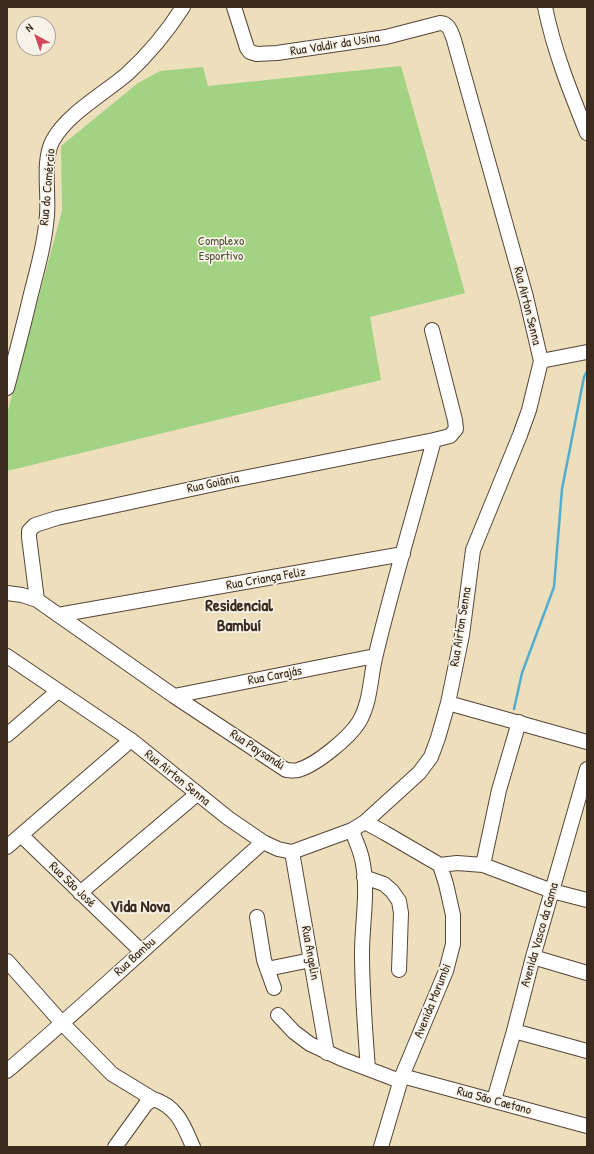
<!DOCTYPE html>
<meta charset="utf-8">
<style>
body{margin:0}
#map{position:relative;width:594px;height:1154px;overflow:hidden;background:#eddebc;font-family:"Patrick Hand",sans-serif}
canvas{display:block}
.frame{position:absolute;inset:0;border:8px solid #3b2a1e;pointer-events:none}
.north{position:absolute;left:16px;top:16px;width:40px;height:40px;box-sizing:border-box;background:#f7f3e8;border:1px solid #aca397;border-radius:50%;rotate:320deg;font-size:11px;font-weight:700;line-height:16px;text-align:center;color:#3b2a1e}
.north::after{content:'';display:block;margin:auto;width:14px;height:18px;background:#d1495b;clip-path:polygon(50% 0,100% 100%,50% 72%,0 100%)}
</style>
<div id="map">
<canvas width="594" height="1154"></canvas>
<div class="frame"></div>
<div class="north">N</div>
</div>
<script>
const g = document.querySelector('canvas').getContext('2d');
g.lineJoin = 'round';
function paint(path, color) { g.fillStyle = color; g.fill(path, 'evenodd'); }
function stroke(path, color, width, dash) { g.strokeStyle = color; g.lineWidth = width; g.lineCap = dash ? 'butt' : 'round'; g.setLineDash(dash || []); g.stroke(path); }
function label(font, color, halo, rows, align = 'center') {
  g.font = font + ' "Patrick Hand",sans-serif'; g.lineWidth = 3.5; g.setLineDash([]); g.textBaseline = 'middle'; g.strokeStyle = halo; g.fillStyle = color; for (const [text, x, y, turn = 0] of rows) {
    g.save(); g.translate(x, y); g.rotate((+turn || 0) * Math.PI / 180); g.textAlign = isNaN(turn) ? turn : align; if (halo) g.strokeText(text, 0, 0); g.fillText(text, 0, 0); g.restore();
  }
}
paint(new Path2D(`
 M401 66 465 293 370 317 381 380 7 471V414L62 211 61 146 138 83 160 71 203 67 208 86Z`), '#a1d382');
stroke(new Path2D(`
 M514 709 522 673 554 587 562 489 584 377 587 371`), '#52aed0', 2.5);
const minor = new Path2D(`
 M545 7C554 51 570 91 587 133
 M541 361 587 352
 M7 388C15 358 23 328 30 298 37 270 45 243 47 215 49 192 42 160 53 140 67 114 105 93 127 74 149 54 167 32 183 7
 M7 593 22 595 37 600 174 696 286 770C289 770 294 771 298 770 316 765 349 738 359 722 371 702 370 677 376 654 393 583 415 511 434 440
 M37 600 29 537V531L35 525 57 518 233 480 434 440 450 436 456 429 455 420 432 330
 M58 615 403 554
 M7 656 131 740 228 818 263 842 278 849 292 852 352 830 365 822 419 773 431 757 438 738 448 703 462 635 473 550 520 435 529 410 541 361 526 297 454 40C451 32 449 23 440 23L386 37 277 53 257 54 250 52 247 48 234 7
 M174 696 375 656
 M448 703 587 742
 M7 735 58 691
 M365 822 385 833 440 865 446 884 453 915V944L446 971 402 1076 381 1147
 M352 830C355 840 360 849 362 859 369 890 362 922 362 953 362 992 365 1030 368 1069
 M21 835 141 951
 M7 847 131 740
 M292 852 327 1053
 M440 865 457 863 483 865 552 891 587 900
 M483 865 499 790 519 722
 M364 877 384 884 392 891 399 901 401 913 399 970
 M80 893 197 794
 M257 917 264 960 274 988
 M533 957 587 973
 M7 961 62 1023 112 1074 153 1099
 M267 969 311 960
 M278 1015 294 1032 310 1044 342 1059 400 1081
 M514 1031 587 1051
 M7 1071C94 997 178 918 263 842
 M402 1076 587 1126
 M494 1100 514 1031 533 957 587 769
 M115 1147 146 1104 153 1099C177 1106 184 1126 193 1147`);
stroke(minor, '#564536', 16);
stroke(minor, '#fff', 14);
label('13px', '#3b2a1e', '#f7f3e8', [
 ["Rua Valdir da Usina",335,45,-9],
 ["Rua do Comércio",48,187,-85],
 ["Rua Airton Senna",527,306,76],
 ["Rua Goiânia",213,484,-12],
 ["Rua Criança Feliz",266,579,-10],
 ["Rua Airton Senna",461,627,-81],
 ["Rua Carajás",275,676,-11],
 ["Rua Paysandú",257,750,33],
 ["Rua Airton Senna",177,778,39],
 ["Rua São José",72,885,44],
 ["Avenida Vasco da Gama",540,935,-74],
 ["Rua Angelin",310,953,80],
 ["Rua Bambu",135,957,-42],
 ["Avenida Morumbi",433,1001,-68],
 ["Rua São Caetano",494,1101,15]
]);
label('13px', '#545437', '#f7f3e8', [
 ["Complexo",221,242],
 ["Esportivo",221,257]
]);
label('bold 17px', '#3b2a1e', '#f7f3e8', [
 ["Residencial",239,606],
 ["Bambuí",239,626],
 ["Vida Nova",140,907]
]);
</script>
